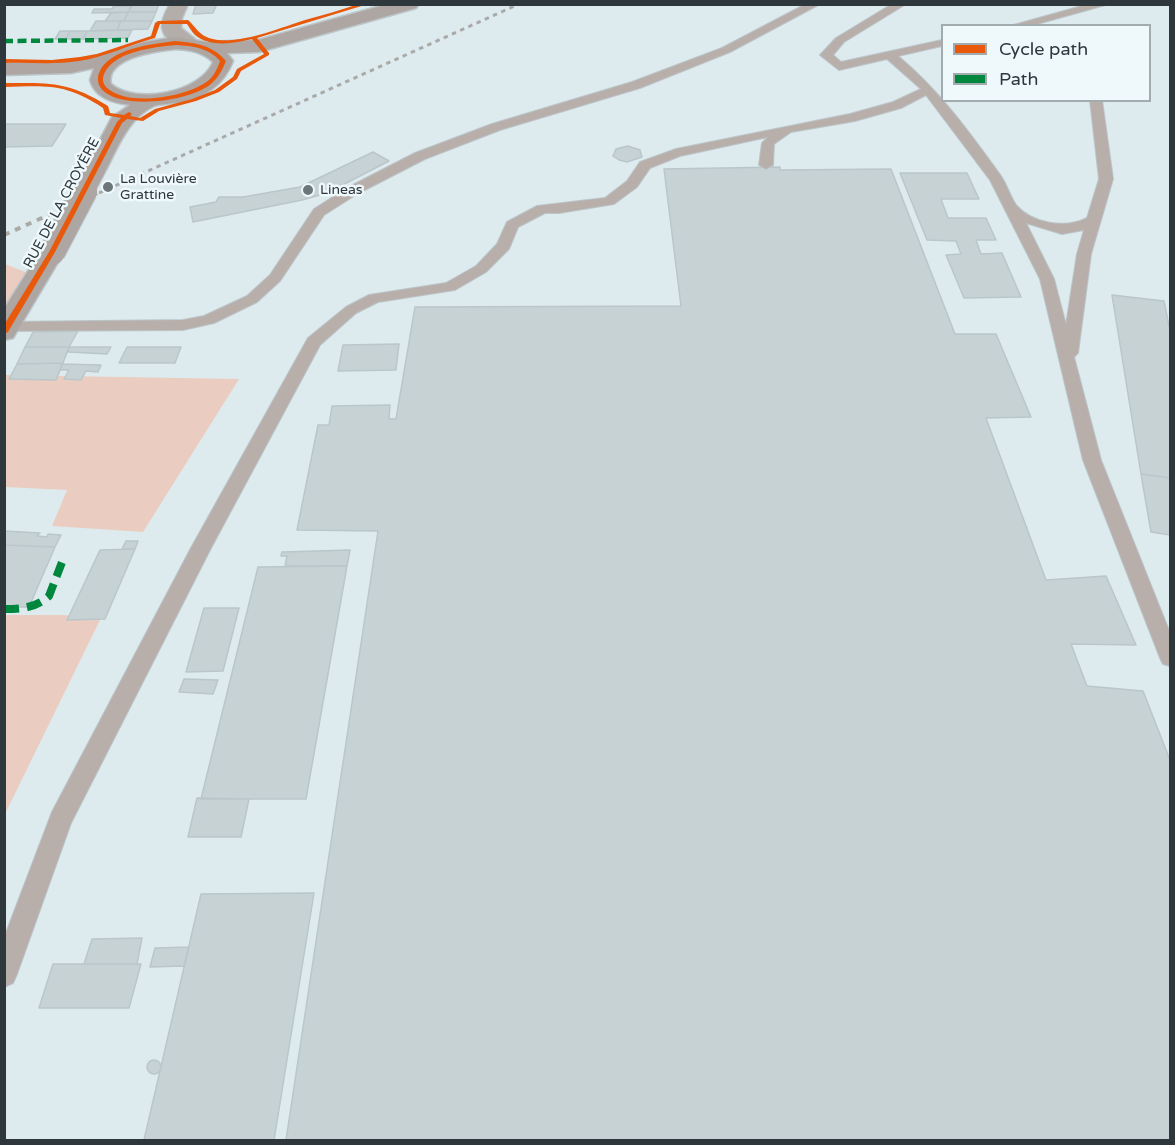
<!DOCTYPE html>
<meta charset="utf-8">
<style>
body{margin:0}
#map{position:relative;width:1175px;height:1145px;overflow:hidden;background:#ddebef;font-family:"Varela Round",sans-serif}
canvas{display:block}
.frame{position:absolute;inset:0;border:6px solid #2e383c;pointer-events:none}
.legend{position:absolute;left:941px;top:24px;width:210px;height:78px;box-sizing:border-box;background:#eff9fc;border:2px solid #a2acaf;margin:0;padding:8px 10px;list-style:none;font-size:18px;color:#2e383c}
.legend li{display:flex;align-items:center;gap:12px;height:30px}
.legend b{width:30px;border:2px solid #a2acaf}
</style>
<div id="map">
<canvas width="1175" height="1145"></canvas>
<div class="frame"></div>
<ul class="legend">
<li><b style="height:8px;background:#e8590c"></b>Cycle path</li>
<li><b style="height:8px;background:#00873e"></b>Path</li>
</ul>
</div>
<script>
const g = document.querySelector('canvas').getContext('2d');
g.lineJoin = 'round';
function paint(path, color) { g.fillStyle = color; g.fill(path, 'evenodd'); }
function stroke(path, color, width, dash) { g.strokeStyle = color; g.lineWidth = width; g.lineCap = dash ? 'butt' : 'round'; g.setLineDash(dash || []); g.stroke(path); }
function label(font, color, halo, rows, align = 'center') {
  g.font = font + ' "Varela Round",sans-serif'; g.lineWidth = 5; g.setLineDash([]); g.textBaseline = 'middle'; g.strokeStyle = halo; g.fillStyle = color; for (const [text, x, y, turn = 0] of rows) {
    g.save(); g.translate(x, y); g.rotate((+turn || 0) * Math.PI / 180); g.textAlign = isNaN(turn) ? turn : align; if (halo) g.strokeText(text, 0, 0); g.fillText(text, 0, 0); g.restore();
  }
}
paint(new Path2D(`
 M5 264 38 277 5 333Z
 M5 375 239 379 143 532 52 526 67 490 5 487Z
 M5 615H61L101 618 5 814Z`), '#eacdc0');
const building = new Path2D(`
 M132 4H159L156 12H128Z
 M196 4H217L213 13 193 14Z
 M114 6H132L128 12 92 13 94 9H112Z
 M128 12 124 21H105L111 13Z
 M128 12H156L152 21H124Z
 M96 21H121L117 30 90 31Z
 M121 21H152L148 29 117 30Z
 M132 30 128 38 83 39 87 31Z
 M60 31H70L66 39H55Z
 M70 31H87L83 39H66Z
 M4 124H66L52 146 4 147Z
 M628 146 640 150 642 157 627 162 619 160 613 156 616 149Z
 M373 152 389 161 327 193 302 200 193 222 190 207 216 202 219 197H243L300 187Z
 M780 167V170L891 169 955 334H996L1031 417 986 418 1046 580 1106 576 1136 645 1071 644 1087 686 1143 691 1170 760V1140H286L378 531 297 530 318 425H329L332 406 390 405 389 419H396L415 307 681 306 664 169Z
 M900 173H967L979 199H941L948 218H986L996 240H976L981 254 1002 253 1021 297 964 298 946 255 961 254 956 241 927 240Z
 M1112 295 1164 301 1170 331V478L1141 474Z
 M78 331 69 347H25L33 332Z
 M399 344 396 370 338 371 343 345Z
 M25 347H69L63 363 17 364Z
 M69 347H111L107 354 68 352Z
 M127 347H181L175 363H119Z
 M63 363 56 380 9 379 17 364Z
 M62 364 101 365 98 372 86 371 81 380 64 379 69 370H60Z
 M1141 474 1170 478V535L1151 532Z
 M4 531 40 533 37 536 47 537 48 534 61 535 55 547 4 545Z
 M126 541H138L135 549H122Z
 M4 545 55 547 29 607H4Z
 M135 549 105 619 67 620 100 550Z
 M350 550 347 566H285L287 556H281L282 552Z
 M347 566 306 799H201L258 567Z
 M204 608H239L223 671 186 672Z
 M184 679 218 680 213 694 179 692Z
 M197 798 249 799 241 837H188Z
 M314 893 274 1140H144L201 894Z
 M142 938 137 964H84L92 939Z
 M189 947 184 966 150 967 155 948Z
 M53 964H141L129 1008H39Z
 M147 1067a7 7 0 1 1 14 0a7 7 0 1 1-14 0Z`);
paint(building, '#c7d2d5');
stroke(building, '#bac6c9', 1.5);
const lane = new Path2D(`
 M806 4H820L730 52 640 88 500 130 425 159 357 194 324 215 280 281 257 302 214 323 183 330 4 331V323L7 322 183 320 204 316 247 296 270 275 314 209 347 188 415 153 492 124 632 82 722 48Z
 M892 4H906L844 42 833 55 841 62 942 40V46L898 56C940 91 969 132 1001 176 1007 185 1010 196 1016 205 1032 224 1066 229 1087 218L1099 179 1090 100H1102L1113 179 1091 254 1078 353 1074 357 1101 460 1170 633V666L1163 664 1160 658 1083 460 1040 279 990 180 926 95 901 108 855 121 791 132 774 144 773 165 766 169 759 165 762 143 768 137 680 156 650 168 637 187 614 204 559 213H545L518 227 509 249 486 272 455 290 378 302 356 313 320 345 211 548 71 823 17 974 13 983 4 987V938L52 812 191 548 308 338 346 307 369 295 446 283 476 266 497 244 507 222 537 206 605 198 627 181 640 162 676 149 850 114 893 102 921 89 887 59 839 70 820 55 836 38ZM1026 223 1062 234 1084 230 1077 254 1066 325 1054 279Z
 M1089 4H1109L1030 26H1010Z`);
const secondary = new Path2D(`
 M170 4H188L182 18 181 28 201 44 198 48C185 51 165 43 162 28 161 20 166 11 170 4Z`);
const primary = new Path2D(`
 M388 4H419L416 8 259 52 227 53 233 61C223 87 203 98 177 103 170 104 160 104 154 106 129 118 119 145 107 168L104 173 96 175 88 173 85 168 112 117 130 105C113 103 95 98 90 80L94 68 71 73 4 75V63L71 61 112 52 144 42 176 37 207 42 258 40ZM176 49C191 50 202 52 213 62 200 93 136 105 111 84 105 57 158 51 176 49Z
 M52 245 61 247 64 252 13 338 4 340V309L43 247Z`);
stroke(lane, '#bcc6ca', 2);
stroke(secondary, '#bcc6ca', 3);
stroke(primary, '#bcc6ca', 3);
paint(lane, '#b8afab');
paint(secondary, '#b4aeaa');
paint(primary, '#aea6a2');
stroke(new Path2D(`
 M99 193 519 4`), '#aaaaa8', 3, [4.5, 4.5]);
stroke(new Path2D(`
 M4 235 102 191`), '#aaaaa8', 4, [6, 6]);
const primaryBridgeFar1 = new Path2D(`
 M83 193 96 168`);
const primaryBridge = new Path2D(`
 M52 252 84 191`);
stroke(primaryBridgeFar1, '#bcc6ca', 22, []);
stroke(primaryBridge, '#bcc6ca', 28, []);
stroke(primaryBridgeFar1, '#aea6a2', 20);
stroke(primaryBridge, '#aea6a2', 26);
stroke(new Path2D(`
 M4 41 128 40`), '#00873e', 4.5, [9, 4.5]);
stroke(new Path2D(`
 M4 609C21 609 36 608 49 596L64 557`), '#00873e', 8, [15, 8]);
paint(new Path2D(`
 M359 4H368L257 38 269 53V55L241 71 237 79 219 92 196 101 159 111 143 121 127 119 122 123 55 252 8 332 4 334V325L49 252 117 122 121 118 105 115 103 108C65 83 48 86 4 87V83C50 83 68 81 108 106L110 113 124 115 129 112 132 114 130 116 140 118 155 109 192 99 215 90 233 77 237 69 264 54 252 39C235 43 211 48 195 35 192 32 189 27 187 24H160L155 38C129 45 105 57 79 61 54 65 29 62 4 63V59L52 60 80 57 97 54 151 36 155 23 158 21 188 20C195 26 199 35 209 38 234 47 280 28 305 20 323 15 341 10 359 4Z
 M176 41C195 43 213 45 226 61 222 70 219 77 211 84 190 101 129 109 106 93 99 88 96 81 99 73 109 48 153 44 176 41ZM176 45C193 46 209 48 220 61 217 70 213 78 205 83 184 97 128 107 107 88 102 83 102 78 105 72 116 51 155 47 176 45Z`), '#e8590c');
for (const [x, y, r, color] of [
 [108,187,6,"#6b777b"],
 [308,190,6,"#6b777b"]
]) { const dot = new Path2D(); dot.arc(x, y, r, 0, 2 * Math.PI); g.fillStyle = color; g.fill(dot); stroke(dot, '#eff9fc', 2); }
label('14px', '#2e383c', '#eff9fc', [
 ["La Louvière",120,179],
 ["Grattine",120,195],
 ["Lineas",320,190]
], 'left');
label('14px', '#2e383c', '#eff9fc', [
 ["RUE DE LA CROYÈRE",62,203,-62]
]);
</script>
